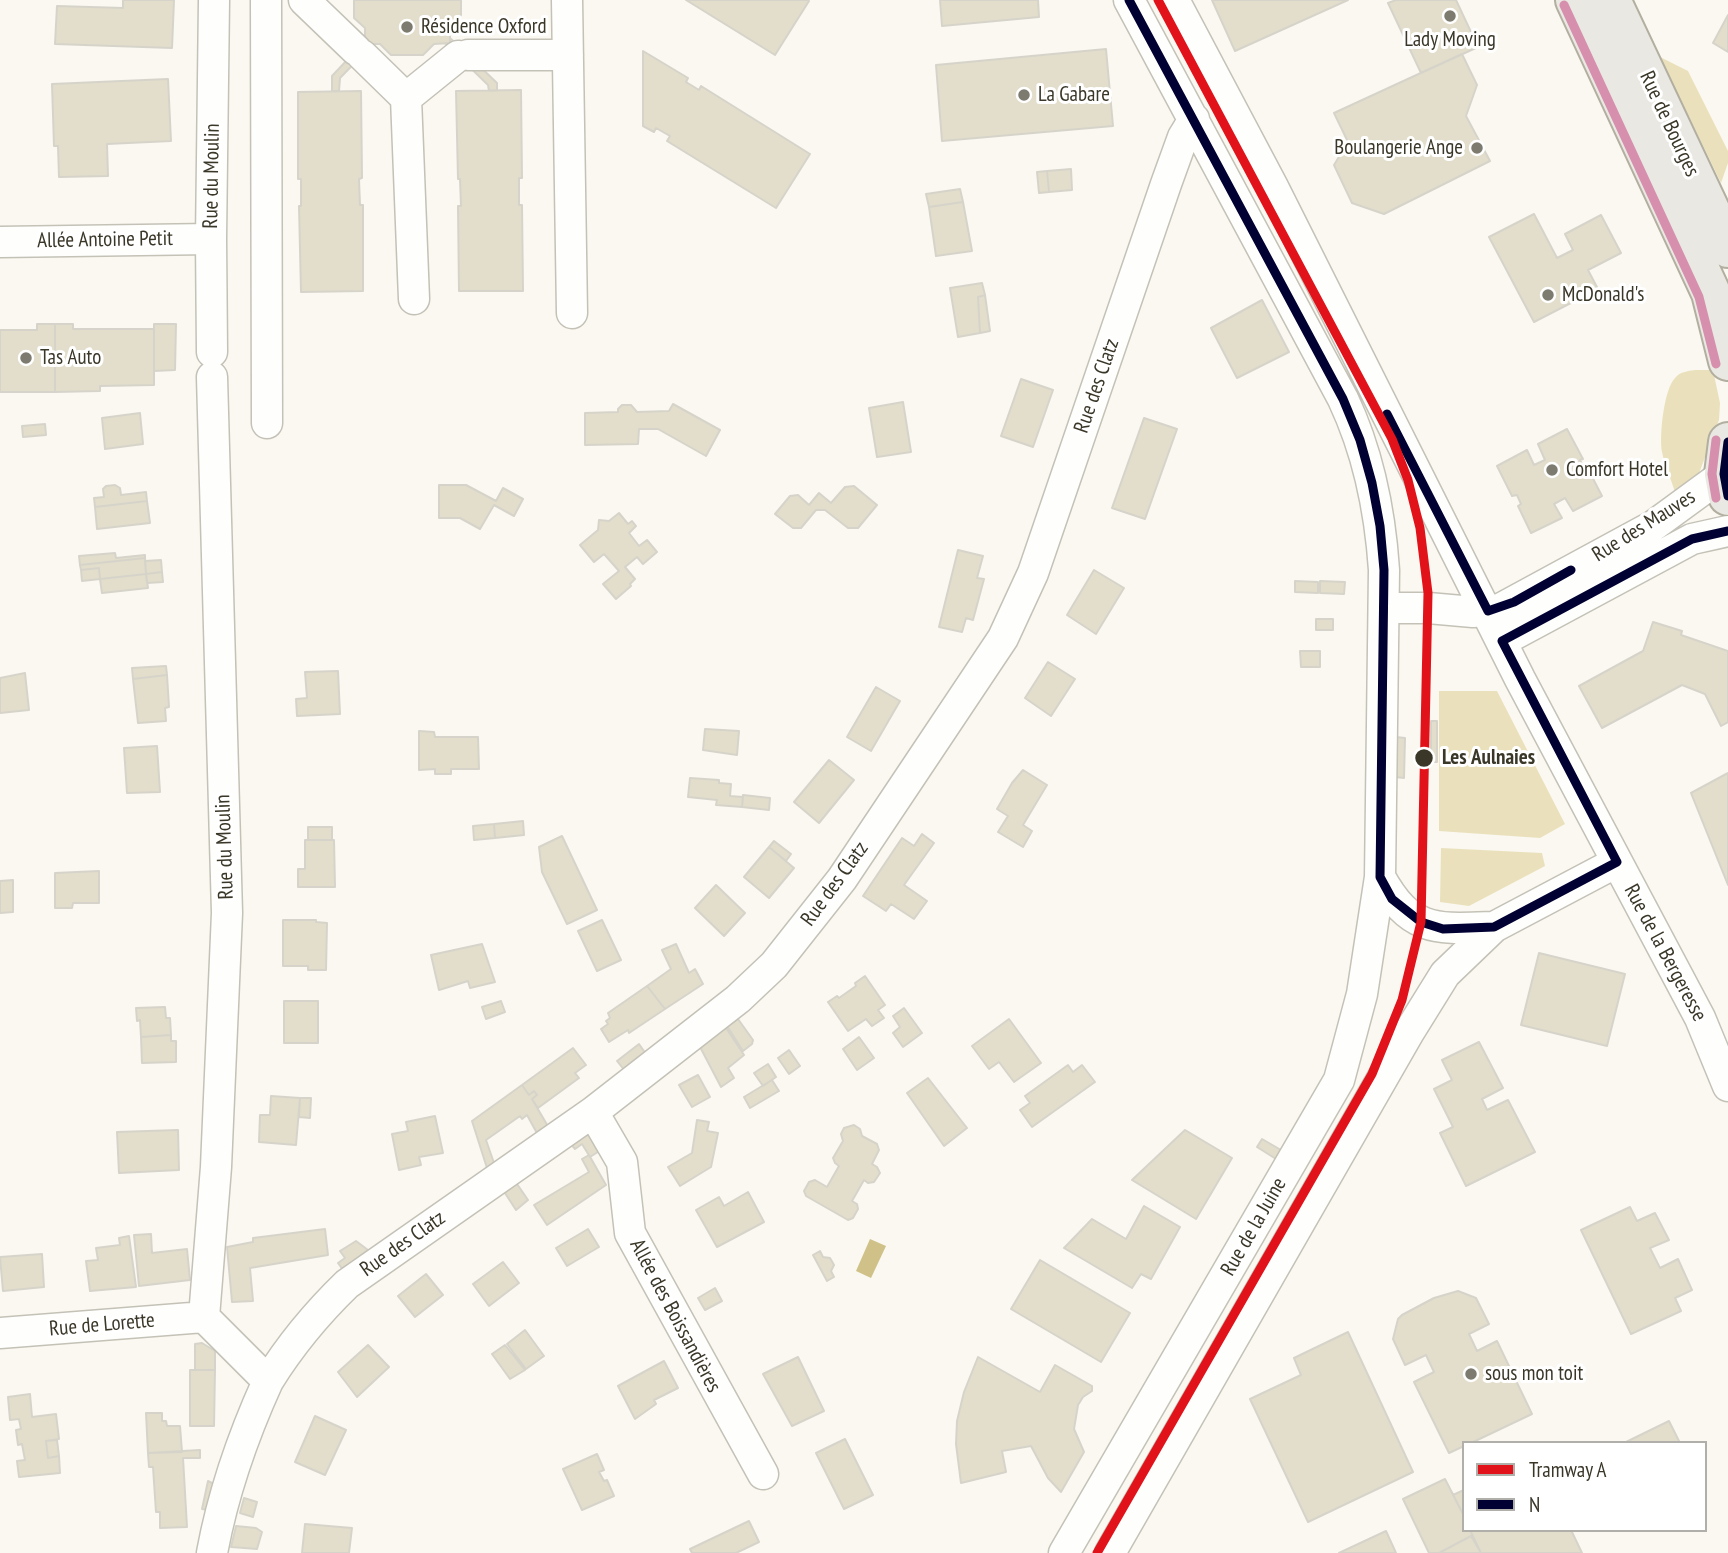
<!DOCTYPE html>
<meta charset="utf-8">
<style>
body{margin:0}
#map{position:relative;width:1728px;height:1553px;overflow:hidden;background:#faf8f0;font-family:"PT Sans Narrow",sans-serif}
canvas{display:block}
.legend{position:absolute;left:1462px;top:1441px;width:245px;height:91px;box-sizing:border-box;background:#fff;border:2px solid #b0afa9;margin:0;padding:9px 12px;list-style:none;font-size:21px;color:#3a3729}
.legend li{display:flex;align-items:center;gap:14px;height:35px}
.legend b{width:35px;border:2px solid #b0afa9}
</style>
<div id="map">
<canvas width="1728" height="1553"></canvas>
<ul class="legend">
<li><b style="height:9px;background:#e2121a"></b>Tramway A</li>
<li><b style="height:9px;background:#003"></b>N</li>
</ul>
</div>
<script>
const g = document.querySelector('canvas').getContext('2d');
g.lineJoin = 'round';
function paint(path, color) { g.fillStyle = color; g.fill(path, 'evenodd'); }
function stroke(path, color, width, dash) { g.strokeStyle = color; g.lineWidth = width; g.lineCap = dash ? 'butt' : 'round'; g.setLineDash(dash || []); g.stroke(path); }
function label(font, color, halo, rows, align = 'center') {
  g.font = font + ' "PT Sans Narrow",sans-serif'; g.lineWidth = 6; g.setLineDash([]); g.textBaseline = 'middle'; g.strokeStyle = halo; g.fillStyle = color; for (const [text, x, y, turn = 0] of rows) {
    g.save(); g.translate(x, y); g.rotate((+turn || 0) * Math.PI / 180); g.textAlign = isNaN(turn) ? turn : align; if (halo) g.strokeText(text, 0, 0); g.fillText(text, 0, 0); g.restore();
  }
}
paint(new Path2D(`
 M1660 57 1688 71 1728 151V163L1721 183Z
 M1695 370H1713L1720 403 1719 420 1698 476 1677 499C1673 483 1665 467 1662 452 1659 436 1664 389 1675 378 1680 372 1687 371 1695 370Z
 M1439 691H1497L1565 824 1540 838 1439 831Z
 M1441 848 1542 853 1545 866 1469 906 1440 902Z`), '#eae1bc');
paint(new Path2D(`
 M870 1239 886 1246 871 1278 856 1271Z`), '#cfc188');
const building = new Path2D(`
 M123 0H174L172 48 55 44 57 6 123 8Z
 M354 0H461V15L450 27V43L434 44 423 55H391L380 44H365V28L354 18Z
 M686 0H808L809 1 775 55Z
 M940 0H1038L1039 17 942 26Z
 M1212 0H1348L1235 51Z
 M1396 0H1456L1478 47 1421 73 1388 3Z
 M1728 15V52L1713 43Z
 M450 38 497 83V91H489L488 85 446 44 450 43Z
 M365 41V44H373L340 78 339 91H332V76Z
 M1106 49 1113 126 942 141 936 65Z
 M643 51 688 78 686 82 699 90 701 86 810 154 776 208 667 141 670 136 656 128 654 132 643 126Z
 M1462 54 1477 85 1466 116 1490 161 1384 214 1352 203 1334 165 1348 142 1334 113Z
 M168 79 171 141 107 144 108 176 59 177 58 146H54L52 84Z
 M521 90 522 178H519V205H522L523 291H459L458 206H461L460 179H458L456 91Z
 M361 91 362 178 359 179 360 205H363V291L301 292 299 206H301V179H298V92Z
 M1071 169 1072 190 1049 192 1047 171Z
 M1047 171 1049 192 1039 193 1037 172Z
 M960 189 963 202 929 207 926 194Z
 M963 202 972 251 936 256 929 207Z
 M1534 214 1557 258 1573 250 1565 234 1601 215 1621 253 1588 270 1598 289 1534 322 1489 237Z
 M982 283 985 295 978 297 980 333 958 337 950 288Z
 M985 295 990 331 980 333 978 297Z
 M1262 300 1289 352 1237 378 1211 328Z
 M37 324H55V392H0V330H37Z
 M55 324H73V329H154V385L100 386V391L55 392Z
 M154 324H176L175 370 154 371Z
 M1021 379 1053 390 1033 447 1001 436Z
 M903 402 911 452 877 457 869 408Z
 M673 404 720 430 706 456 658 429H639L638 444 585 445V413L618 412V409L622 405H631L637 412 669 411Z
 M140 413 143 444 105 449 102 418Z
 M1144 418 1177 429 1145 519 1112 508Z
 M45 424 46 435 23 437 22 426Z
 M1567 429 1583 459 1580 460 1585 470 1588 469 1602 496 1573 511 1565 498 1554 504 1562 518 1531 533 1518 506 1521 504 1517 495 1512 496 1497 466 1527 450 1534 465 1545 460 1538 444Z
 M115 485 120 488 121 495 146 492 147 501 95 507 94 498 104 497 103 489 106 486Z
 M439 485H466L496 501 503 488 523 499 514 516 494 505 480 529 460 518H439Z
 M854 486 877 505 858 528H848L825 510H816L801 528H793L775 514 790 496 798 495 809 505 819 493 831 503 845 487Z
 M147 501 150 523 97 529 95 507Z
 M619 513 628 524 632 521 636 526 629 533 639 546 647 540 657 552 643 564 637 557 625 567 635 579 630 584 631 586 616 599 603 584 619 571 604 554 594 562 580 545 598 530 599 520 609 521Z
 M958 550 983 556 977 578 984 579 973 620 966 618 962 632 939 627Z
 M115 553 116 558 145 555V558L80 565 79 556Z
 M145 558 146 574 100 579 99 568 81 570 80 565Z
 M161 560 162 572 146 574 145 561Z
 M99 568 100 579 82 581 81 570Z
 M1094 570 1124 588 1096 634 1067 615Z
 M162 572 163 582 147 583 146 574Z
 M146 574 148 588 102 593 100 579Z
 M1295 581 1318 582V593L1295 592Z
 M1320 581 1345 582 1344 594 1320 593Z
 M1316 619H1333V630H1316Z
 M1653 622 1682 631 1681 635 1728 651V722L1721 726 1705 694 1682 685 1602 728 1579 686 1643 651Z
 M1300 651H1320V667H1301Z
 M1048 662 1075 679 1051 716 1025 698Z
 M166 666 167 675 133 679 132 668Z
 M338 671 340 714 297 716 296 699 307 698 305 672Z
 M25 673 29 710 0 713V678Z
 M167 675 169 707 165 708 166 721 138 723 133 679Z
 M876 687 900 701 871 751 847 737Z
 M1431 721H1437V762H1431Z
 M705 729 739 731 737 755 703 750Z
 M419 731 434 732 435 737H478L479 769H451V774H435V769L419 770Z
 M1396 737 1405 738 1404 778 1395 777Z
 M157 746 160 792 127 793 124 748Z
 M829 760 854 780 819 823 794 802Z
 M1023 770 1047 785 1023 825 1032 831 1023 847 998 832 1008 816 997 809 1012 783Z
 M1728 773V885L1691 793Z
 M690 778 719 780V783L731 784 730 796 743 797 742 807 716 805 717 800 688 797Z
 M743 795 770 798 769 810 742 807Z
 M523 821 524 835 495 838 494 824Z
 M494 824 495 838 474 840 473 826Z
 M308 827H332V840H308Z
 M922 834 934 843 904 885 927 901 914 919 891 904 886 911 863 896 902 838 914 846Z
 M562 836 597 910 567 924 542 872 539 847Z
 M305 840H334L335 887H298V869H305Z
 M774 841 791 854 786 861 769 847Z
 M769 847 794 868 769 898 744 877Z
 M99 871V903H73L72 908H55V873Z
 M13 880V912L0 913V881Z
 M716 885 745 913 724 936 695 908Z
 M283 920H316V922L327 923 326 970H308V966H283Z
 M602 920 621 960 597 971 578 931Z
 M482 944 495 982 470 988 468 981 439 990 431 955Z
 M676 944 689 973 695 969 703 984 665 1009 647 986 671 969 662 950Z
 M1539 953 1625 974 1607 1046 1521 1025Z
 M865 976 885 1005 878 1010 884 1018 872 1026 866 1019 848 1031 828 1002 837 996 839 998 856 986 855 983Z
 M647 986 665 1009 629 1033 628 1030 609 1042 601 1029 608 1024 606 1021 610 1018 608 1013Z
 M284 1001H318V1043H284Z
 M501 1001 505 1012 486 1019 482 1007Z
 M165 1007 166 1018H170L171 1035 141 1037 140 1020 137 1021 136 1008Z
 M904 1008 922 1033 903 1047 893 1033 900 1027 893 1016Z
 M738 1019 753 1040 752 1044 743 1051 727 1026Z
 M1009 1019 1041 1063 1014 1082 999 1062 989 1069 972 1046Z
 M724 1025 744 1055 728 1068 734 1078 721 1087 699 1045Z
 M171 1035V1041H176V1062L142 1063 141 1037Z
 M859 1037 874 1058 857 1070 843 1049Z
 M1479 1042 1503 1088 1482 1099 1487 1110 1508 1100 1535 1152 1466 1186 1440 1133 1453 1127 1434 1089 1452 1080 1442 1060Z
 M639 1044 646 1054 625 1071 617 1061Z
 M573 1048 586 1065 575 1073 579 1078 538 1108 532 1099 537 1095 534 1091 529 1095 522 1085Z
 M789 1050 800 1066 789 1074 778 1058Z
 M768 1064 776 1077 763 1086 754 1073Z
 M1068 1065 1073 1072 1082 1065 1095 1082 1032 1127 1020 1110 1030 1103 1025 1096Z
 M698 1075 710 1097 692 1107 679 1085Z
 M928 1078 967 1128 944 1146 907 1093Z
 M772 1080 779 1091 750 1108 744 1097Z
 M522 1085 529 1095 534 1091 537 1095 532 1099 549 1128 538 1135 527 1115 522 1119 520 1116 486 1140 494 1163 487 1168 472 1121Z
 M271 1096 300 1098 296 1145 259 1142 260 1115H270Z
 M300 1098H311L310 1118 299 1117Z
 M435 1116 443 1153 419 1157 421 1165 399 1170 392 1134 408 1131 406 1122Z
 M697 1120 709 1122 707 1131 718 1133 711 1167 680 1186 668 1167 692 1153Z
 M854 1125 860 1129 862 1136 877 1144 879 1150 872 1164 877 1167 880 1173 874 1182 868 1183 864 1180 852 1201 857 1204 858 1209 853 1218 848 1220 806 1196 804 1191 809 1182 815 1180 827 1187 839 1166 835 1163 833 1158 843 1141 841 1134 844 1128Z
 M589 1129 601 1150 590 1157 582 1144 575 1149 570 1143Z
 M178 1130 179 1170 119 1173 117 1132Z
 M1185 1130 1232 1158 1196 1219 1132 1180Z
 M1262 1139 1281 1150 1276 1159 1257 1147Z
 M589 1155 606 1185 547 1225 534 1205 589 1172 582 1159Z
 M515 1181 528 1200 516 1210 503 1190Z
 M748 1192 764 1222 717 1247 696 1210 719 1197 724 1206Z
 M1144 1206 1180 1227 1151 1279 1141 1274 1132 1288 1064 1248 1092 1219 1126 1239Z
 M1630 1207 1637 1221 1655 1213 1669 1240 1650 1248 1660 1268 1678 1259 1692 1290 1675 1298 1681 1311 1631 1334 1581 1230Z
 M325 1229 328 1255 250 1268 253 1301 232 1302 227 1247 253 1242V1238Z
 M588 1229 599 1247 567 1266 556 1248Z
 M151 1234 152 1253 187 1249 190 1280 139 1286 134 1235Z
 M129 1236 136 1287 90 1291 86 1261 98 1260 96 1248 120 1245 119 1238Z
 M356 1241 368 1250 343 1270 338 1263 345 1258 340 1251Z
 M820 1251 823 1257 830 1258 834 1265 831 1271 834 1277 827 1281 813 1255Z
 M42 1254 44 1287 3 1291 0 1257Z
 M1040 1260 1130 1313 1101 1362 1011 1309Z
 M503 1262 519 1283 489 1306 473 1284Z
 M426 1274 443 1295 415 1317 398 1296Z
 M715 1288 722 1301 705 1310 698 1298Z
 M1458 1291 1476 1298 1489 1324 1469 1334 1477 1351 1497 1341 1532 1414 1471 1443H1464V1446L1449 1453 1414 1382 1434 1372 1426 1355 1405 1365 1393 1339 1398 1319 1402 1315 1434 1298Z
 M525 1330 544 1356 526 1369 507 1344Z
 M1348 1332 1413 1472 1308 1522 1250 1399 1301 1375 1294 1358Z
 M202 1343 215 1351V1370H195V1344Z
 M368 1345 389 1367 357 1397 338 1372Z
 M505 1345 525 1370 510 1379 492 1354Z
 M798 1357 824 1411 792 1426 763 1374Z
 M978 1357 1040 1392 1055 1365 1092 1386V1391L1083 1397 1078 1405 1074 1429 1084 1452 1061 1492 1048 1478 1031 1446 1002 1451 1006 1472 961 1483 956 1444 957 1421 964 1392Z
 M664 1361 678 1388 654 1400 656 1404 635 1419 618 1386Z
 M190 1370H215L214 1426H190Z
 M30 1394 32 1417 56 1414 59 1439 46 1441 48 1458 59 1456 60 1473 19 1477 17 1461 25 1460 22 1444 18 1445 16 1430 21 1429 19 1419 10 1420 8 1397Z
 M146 1413H162V1421H166L167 1426H180L182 1452 148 1453Z
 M315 1416 346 1430 325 1475 295 1462Z
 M1669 1421 1680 1443H1624Z
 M845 1439 873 1495 844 1509 816 1453Z
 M57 1440 59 1456 48 1458 46 1441Z
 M200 1450V1458H183L187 1527 160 1528V1512H156L153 1467H149L148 1453Z
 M597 1454 604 1470 599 1472 604 1481 607 1480 614 1496 582 1510 563 1469Z
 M1445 1479 1464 1516V1530H1470L1481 1553 1471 1536 1439 1553H1429L1403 1499Z
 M208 1481 216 1485 209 1510 202 1509Z
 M1464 1490V1516L1453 1495Z
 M244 1498 257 1502 253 1517 240 1513Z
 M749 1521 759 1542 736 1553H692L690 1549Z
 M305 1524 352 1528 349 1553H302Z
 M236 1526 256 1528 262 1532 257 1549 231 1547Z
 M1470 1530H1571L1582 1553H1481Z
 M1386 1531 1396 1553H1339Z
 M1471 1536 1481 1553H1439Z`);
paint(building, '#e3decb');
stroke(building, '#d6d4ca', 2);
const minor = new Path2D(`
 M266 0 267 423
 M304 0 356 50
 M567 0 572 313
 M1174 0 1273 187 1520 679 1700 1018 1728 1086
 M362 55 406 98 458 56
 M468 55H568
 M406 98 414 299
 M0 242 211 239
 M212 352 211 239 214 0
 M1384 608H1428L1473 612 1500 609 1653 526 1724 474
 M1502 641 1692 539 1728 531
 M1380 877C1411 933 1436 929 1494 927
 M593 1112 622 1162 630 1233 763 1474
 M204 1317 268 1381C291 1344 316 1314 347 1284L593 1112 738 999 774 965 842 879 1003 638 1033 573 1166 184 1183 137 1194 119
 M204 1317 216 1167 227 913 212 377
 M0 1333 204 1317
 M212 1553C223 1493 243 1436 268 1381
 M1064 1553 1339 1080 1362 994 1380 877 1384 570C1380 510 1369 454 1343 399L1129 0
 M1110 1553 1409 1032 1445 974 1494 927 1617 862`);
const major = new Path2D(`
 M1575 0 1711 293 1728 361
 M1611 0 1728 248
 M1728 442 1724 474 1728 496`);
stroke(minor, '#c4c2b7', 33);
stroke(major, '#b2afa1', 42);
stroke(minor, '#fefefd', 30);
stroke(major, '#eae8e2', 38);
stroke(new Path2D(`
 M1129 0 1343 399 1360 440 1372 483 1380 526 1384 570 1380 877 1392 899 1421 922 1443 929 1494 927 1617 862 1502 641 1692 539 1728 531
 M1387 414 1488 611 1514 602 1571 570
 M1728 442 1724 474 1728 496`), '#003', 9);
stroke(new Path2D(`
 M1564 5 1699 297 1716 364
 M1716 440 1712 474 1716 498`), '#d78fae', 9);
stroke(new Path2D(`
 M1097 1553 1372 1074 1402 1000 1421 922 1428 593 1420 528 1408 480 1392 439 1158 0`), '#e2121a', 9);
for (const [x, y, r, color] of [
 [1450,16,7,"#7d7b6f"],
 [407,27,7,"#7d7b6f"],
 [1024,95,7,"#7d7b6f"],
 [1477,148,7,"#7d7b6f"],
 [1548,295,7,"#7d7b6f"],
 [26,358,7,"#7d7b6f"],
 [1552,470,7,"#7d7b6f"],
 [1424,758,10,"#3a3729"],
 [1471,1374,7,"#7d7b6f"]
]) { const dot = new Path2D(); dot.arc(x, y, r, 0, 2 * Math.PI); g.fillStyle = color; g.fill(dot); stroke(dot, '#fff', 2.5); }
label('21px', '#3a3729', '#fff', [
 ["Résidence Oxford",421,27],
 ["Lady Moving",1450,40,"center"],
 ["La Gabare",1038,95],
 ["Boulangerie Ange",1463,148,"right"],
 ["McDonald's",1562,295],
 ["Tas Auto",40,358],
 ["Comfort Hotel",1566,470],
 ["sous mon toit",1485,1374]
], 'left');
label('21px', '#3a3729', '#fff', [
 ["Rue de Bourges",1669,124,65],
 ["Rue du Moulin",212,176,-89],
 ["Allée Antoine Petit",105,240,-1],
 ["Rue des Clatz",1097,386,-71],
 ["Rue des Mauves",1644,526,-32],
 ["Rue du Moulin",225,847,-92],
 ["Rue des Clatz",835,884,-54],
 ["Rue de la Bergeresse",1665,953,62],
 ["Rue de la Juine",1254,1227,-60],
 ["Rue des Clatz",403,1244,-35],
 ["Allée des Boissandières",675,1316,62],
 ["Rue de Lorette",102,1325,-5]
]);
label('bold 21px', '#3a3729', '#fff', [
 ["Les Aulnaies",1442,758]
], 'left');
</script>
